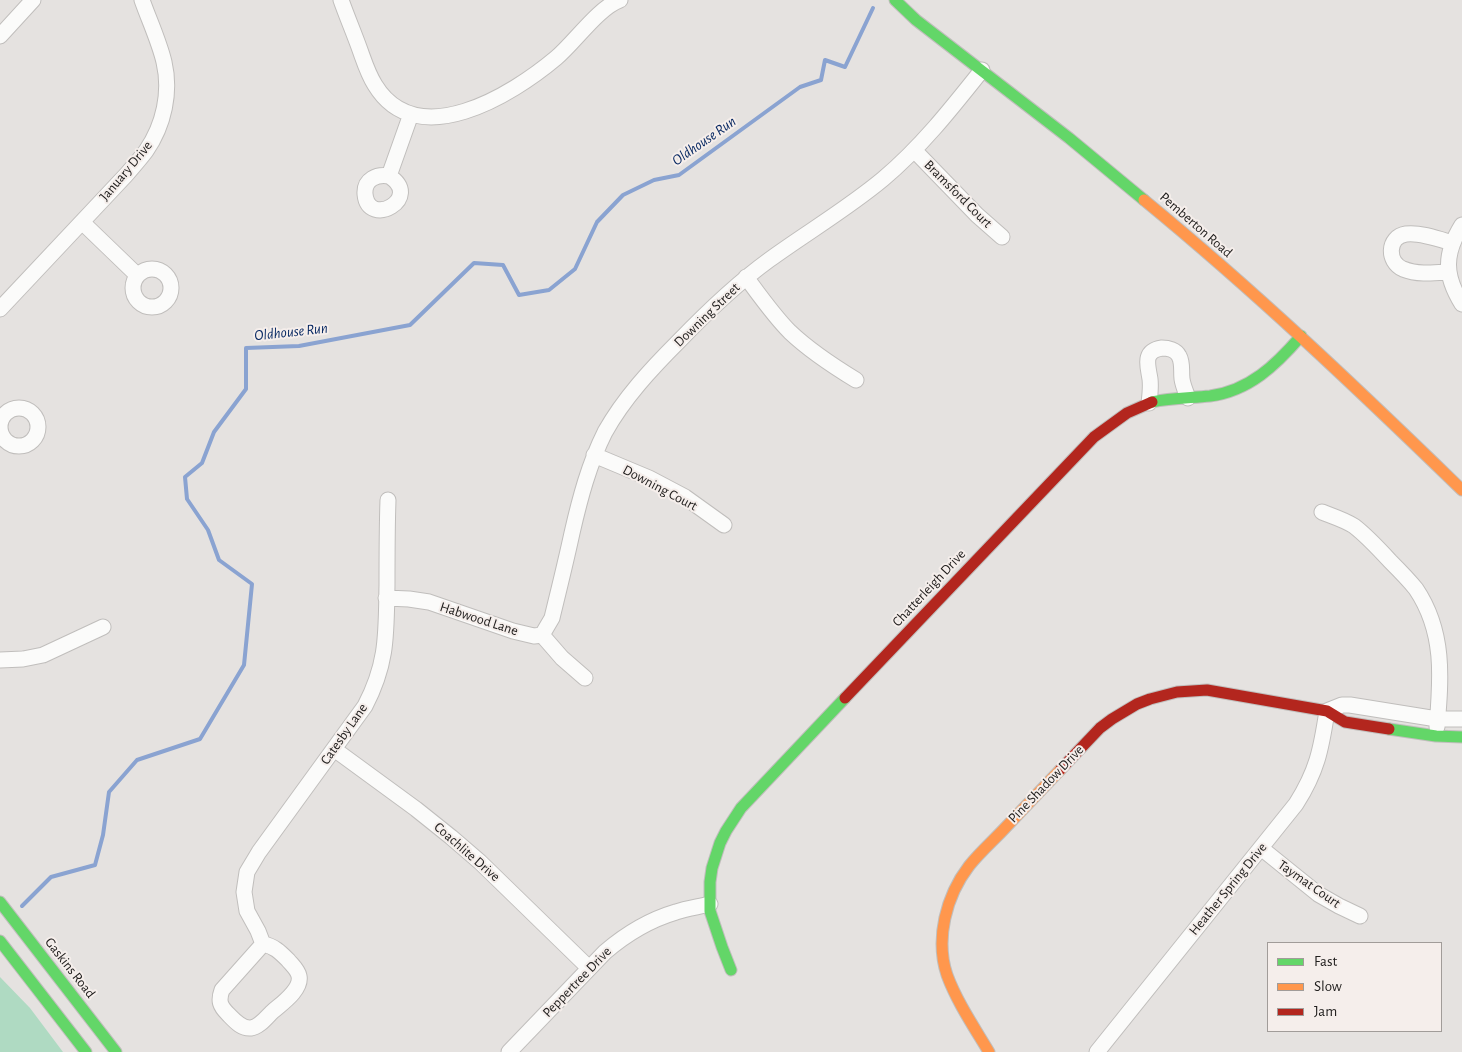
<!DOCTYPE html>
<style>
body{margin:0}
#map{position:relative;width:1462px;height:1052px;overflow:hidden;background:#e5e2e0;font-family:"Alegreya Sans",sans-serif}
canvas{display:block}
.legend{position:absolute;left:1267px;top:942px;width:175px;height:90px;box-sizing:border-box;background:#f5eeeb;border:1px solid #a19c99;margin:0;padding:6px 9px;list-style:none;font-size:15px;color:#22201f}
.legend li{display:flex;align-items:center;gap:10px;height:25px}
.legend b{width:25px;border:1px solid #a19c99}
</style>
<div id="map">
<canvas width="1462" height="1052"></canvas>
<ul class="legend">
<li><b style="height:6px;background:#63d668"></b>Fast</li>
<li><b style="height:6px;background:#ff974d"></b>Slow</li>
<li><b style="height:6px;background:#b3261e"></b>Jam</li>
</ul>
</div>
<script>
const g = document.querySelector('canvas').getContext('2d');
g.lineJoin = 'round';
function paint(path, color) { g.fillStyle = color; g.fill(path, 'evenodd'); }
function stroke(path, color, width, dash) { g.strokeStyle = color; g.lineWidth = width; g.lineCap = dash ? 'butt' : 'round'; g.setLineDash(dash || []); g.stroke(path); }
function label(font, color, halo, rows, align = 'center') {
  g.font = font + ' "Alegreya Sans",sans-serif'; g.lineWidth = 4; g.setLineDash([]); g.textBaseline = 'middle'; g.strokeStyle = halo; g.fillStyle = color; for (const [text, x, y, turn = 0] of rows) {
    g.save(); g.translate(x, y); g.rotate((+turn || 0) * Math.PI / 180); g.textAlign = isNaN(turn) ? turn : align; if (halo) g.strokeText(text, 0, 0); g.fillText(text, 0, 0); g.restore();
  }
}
paint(new Path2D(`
 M0 977 30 1008 63 1052H0Z`), '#afdac2');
stroke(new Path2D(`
 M22 906 51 877 95 865 103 835 109 792 137 760 200 739 244 665 252 584 219 560 208 530 187 499 185 477 202 463 214 432 246 389V348L299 346 410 325 474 263 503 265 519 295 549 290 575 269 597 222 623 195 654 180 679 175 800 87 821 80 825 60 845 67 873 8`), '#8aa3d1', 4);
const street = new Path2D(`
 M341 0C347 17 354 33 360 50 364 61 368 74 375 85 417 154 512 95 556 58 575 42 598 8 620 0
 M0 36 33 0
 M915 151 977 215 1002 237
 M389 176C424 198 368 229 365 194 364 179 377 174 389 176L411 114
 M82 222 137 275
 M1462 225C1444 254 1444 275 1462 304
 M133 288a19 19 0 1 1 38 0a19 19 0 1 1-38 0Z
 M1449 272C1434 273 1418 275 1403 269 1387 262 1387 237 1406 234 1419 232 1439 239 1452 243
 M746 277C760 296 774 316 790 332 810 351 833 366 856 380
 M0 309 126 175C133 167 140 159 146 151 164 125 171 92 164 62 159 41 149 20 142 0
 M1149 403C1150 395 1151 387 1150 379 1148 366 1142 351 1162 348 1168 348 1176 350 1179 356 1183 363 1181 371 1182 379 1183 386 1186 392 1188 398
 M0 427a19 19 0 1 1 38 0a19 19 0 1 1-38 0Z
 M594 455 649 478 685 497 724 525
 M1322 512C1332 516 1345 520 1354 526 1367 536 1379 549 1390 561 1399 570 1408 579 1416 589 1445 632 1441 678 1437 727
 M386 598 409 599 429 602 513 631 534 636 542 635
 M542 635 552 618C559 589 566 561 572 533 580 498 589 464 605 432 624 398 651 369 679 341 707 312 736 284 769 260 806 233 847 209 883 179 921 147 951 109 982 70
 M542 635 562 658 585 678
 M0 660 23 659 43 655 103 627
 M334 749 416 809 451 837 480 862 589 968
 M1261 848 1318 894 1339 906 1360 916
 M263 944C274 946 280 952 288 960 292 965 298 970 299 976 302 990 281 1004 272 1012 266 1018 259 1027 251 1028 241 1029 234 1020 228 1014 220 1006 218 1001 222 990L263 944 258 931 247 911 244 892 247 872 259 852 365 706C388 662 386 633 387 585 387 557 387 528 388 500
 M509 1052 605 952C626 934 649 920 676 912 687 908 698 907 710 904
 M1097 1052 1296 804C1317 771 1321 750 1327 711L1342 705H1350L1437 719H1462`);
const fast = new Path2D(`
 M895 0 916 20 1069 138 1144 200
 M1152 402C1171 398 1191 398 1210 396 1249 391 1276 365 1301 336
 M1389 729 1436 736 1462 737
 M0 902 116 1052
 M0 941 86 1052
 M731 970 722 947 710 911V882L712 868 720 843 726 831 741 808 845 698`);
const slow = new Path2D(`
 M1144 200C1255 291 1359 390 1462 490
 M989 1052C974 1027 957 1002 947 975 935 939 946 896 969 866 980 852 994 840 1006 827 1024 808 1043 788 1061 769`);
const jam = new Path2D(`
 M845 698 1094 437 1127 413 1152 402
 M1061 769 1100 728 1112 719 1137 704 1150 699 1177 692 1207 690 1327 711 1345 722 1389 729`);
stroke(street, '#c0bebc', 17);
stroke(fast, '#c0bebc', 13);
stroke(slow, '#c0bebc', 13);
stroke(jam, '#c0bebc', 13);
stroke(street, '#fbfbfa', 15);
stroke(fast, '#63d668', 11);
stroke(slow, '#ff974d', 11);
stroke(jam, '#b3261e', 11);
label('14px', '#22201f', '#f5eeeb', [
 ["January Drive",126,171,-50],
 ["Bramsford Court",958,194,45],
 ["Pemberton Road",1196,225,41],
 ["Downing Street",707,315,-44],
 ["Downing Court",660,488,28],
 ["Chatterleigh Drive",929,588,-47],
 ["Habwood Lane",479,619,18],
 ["Catesby Lane",344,734,-55],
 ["Pine Shadow Drive",1046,784,-46],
 ["Coachlite Drive",467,852,41],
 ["Taymat Court",1309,884,35],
 ["Heather Spring Drive",1228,889,-51],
 ["Gaskins Road",70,968,52],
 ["Peppertree Drive",577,982,-46]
]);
label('italic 15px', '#072862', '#f5eeeb', [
 ["Oldhouse Run",704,141,-35],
 ["Oldhouse Run",291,332,-6]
]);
</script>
